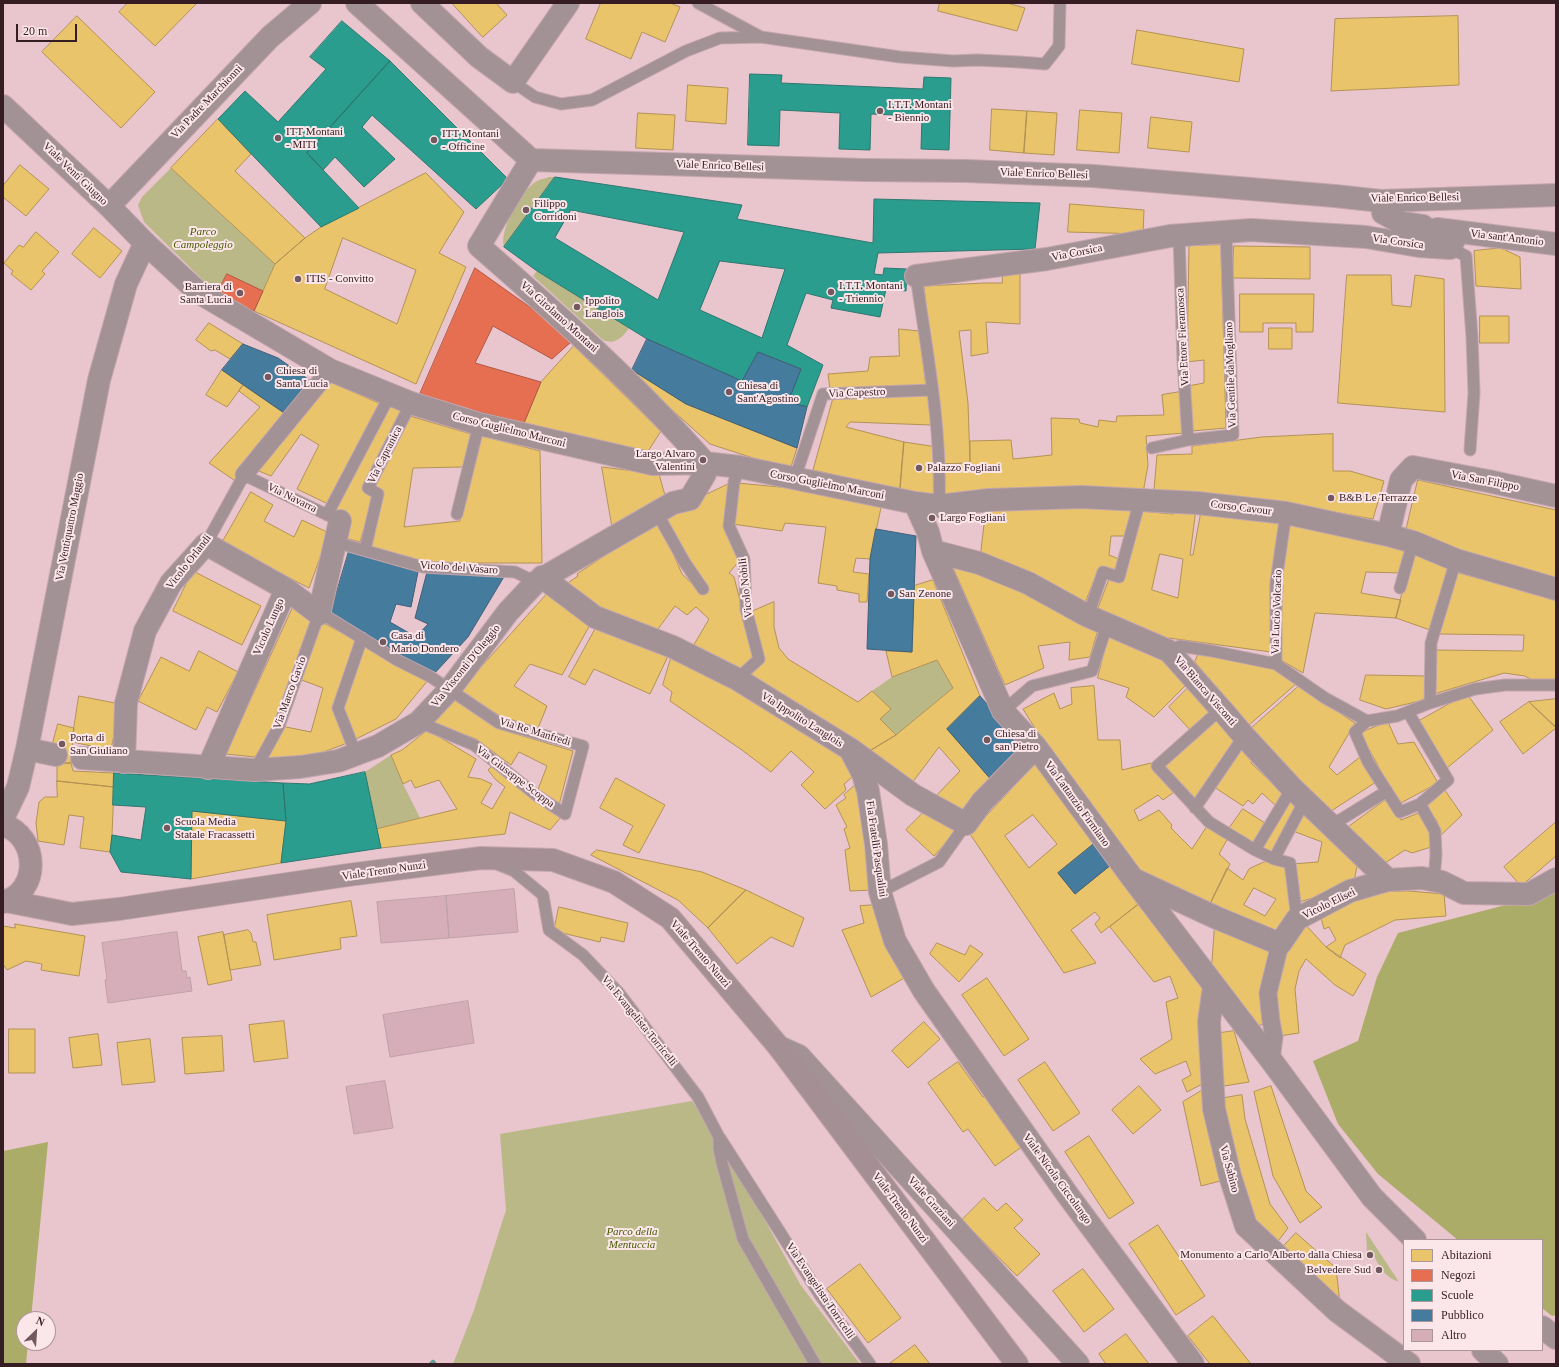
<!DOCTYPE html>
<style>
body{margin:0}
#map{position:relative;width:1559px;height:1367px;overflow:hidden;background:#e9c5ce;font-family:"Times New Roman",serif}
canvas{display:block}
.frame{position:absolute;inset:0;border:4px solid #351d23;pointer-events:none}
.legend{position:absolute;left:1403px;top:1239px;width:140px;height:112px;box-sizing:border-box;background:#fbe6ea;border:1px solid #ac969a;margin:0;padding:5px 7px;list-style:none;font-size:12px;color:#351d23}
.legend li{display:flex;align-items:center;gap:8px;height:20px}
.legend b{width:20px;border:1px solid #ac969a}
.north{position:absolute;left:16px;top:1311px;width:40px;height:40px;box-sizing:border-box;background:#fbe6ea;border:1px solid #ac969a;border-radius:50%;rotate:25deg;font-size:11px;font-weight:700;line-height:16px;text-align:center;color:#351d23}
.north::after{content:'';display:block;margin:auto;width:14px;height:18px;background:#74585f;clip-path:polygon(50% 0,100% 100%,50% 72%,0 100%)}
.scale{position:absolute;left:16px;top:24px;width:61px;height:18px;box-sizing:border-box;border:2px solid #351d23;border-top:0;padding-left:5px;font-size:12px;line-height:14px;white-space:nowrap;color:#351d23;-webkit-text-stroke:3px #fbe6ea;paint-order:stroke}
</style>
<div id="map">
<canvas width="1559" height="1367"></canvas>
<div class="frame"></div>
<ul class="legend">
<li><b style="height:11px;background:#e9c46a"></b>Abitazioni</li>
<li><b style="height:11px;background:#e76f51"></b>Negozi</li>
<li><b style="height:11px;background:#2a9d8f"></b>Scuole</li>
<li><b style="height:11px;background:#457b9d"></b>Pubblico</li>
<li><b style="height:11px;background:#d5aeb9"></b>Altro</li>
</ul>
<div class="north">N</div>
<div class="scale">20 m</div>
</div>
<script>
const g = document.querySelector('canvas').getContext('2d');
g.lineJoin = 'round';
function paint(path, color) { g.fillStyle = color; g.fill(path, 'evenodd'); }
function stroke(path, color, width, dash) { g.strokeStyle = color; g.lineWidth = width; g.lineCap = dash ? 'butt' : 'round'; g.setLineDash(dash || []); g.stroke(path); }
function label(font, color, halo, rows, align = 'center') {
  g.font = font + ' "Times New Roman",serif'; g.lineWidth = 4; g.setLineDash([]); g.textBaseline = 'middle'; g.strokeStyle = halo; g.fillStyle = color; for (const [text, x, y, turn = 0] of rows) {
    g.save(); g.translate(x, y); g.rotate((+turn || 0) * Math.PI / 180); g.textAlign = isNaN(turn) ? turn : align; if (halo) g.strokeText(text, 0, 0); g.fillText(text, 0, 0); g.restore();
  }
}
paint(new Path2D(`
 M171 168 275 264 263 291 227 274 217 294 144 222 138 205 142 197Z
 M549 177H555L504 247C499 230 521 190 537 181 540 179 545 179 549 177Z
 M537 271 629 328C622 338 615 345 603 340L533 276Z
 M937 660 953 688 896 735 880 719 890 709 872 691 892 677Z
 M391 755 403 784 420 818 376 829 365 772Z
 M692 1101 719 1137 800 1284 860 1364H453L474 1310 506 1210 500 1134Z
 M1366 1232 1399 1282C1384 1277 1378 1265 1372 1251L1367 1252Z`), '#b9b886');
paint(new Path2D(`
 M1556 888V1315L1552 1316 1542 1308V1240H1458L1378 1174 1338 1124 1313 1061 1358 1041 1377 977 1398 933 1540 896Z
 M48 1142 31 1319H24V1343H28L26 1364H3V1151Z`), '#abac68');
const homes = new Path2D(`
 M128 3H197L155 46 119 12Z
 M452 3H496L507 15 483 37Z
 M601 3H670L680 7 665 42 642 32 631 59 586 39Z
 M940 3H1007L1025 8 1017 31 938 11Z
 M77 16 155 92 121 128 42 52Z
 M1458 16 1459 85 1331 91 1335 19Z
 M1137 30 1244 49 1239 82 1132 64Z
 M688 85 728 88 726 124 686 121Z
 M992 109 1027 111 1024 153 990 150Z
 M1080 110 1122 113 1119 153 1077 150Z
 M1027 111 1057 113 1054 155 1024 153Z
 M638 113 675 115 673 150 636 148Z
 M1151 117 1192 122 1189 152 1148 148Z
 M218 119 251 154 235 171 305 238 275 264 171 168Z
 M20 165 49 189 26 216 3 197V186Z
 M426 173 464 212 439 253 466 267 416 384 254 311 275 264 305 238 321 227ZM343 238 416 270 397 324 325 289Z
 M1070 204 1144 210 1143 234 1068 232Z
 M94 228 122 251 100 278 72 254Z
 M36 232 59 252 42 271 45 274 31 290 11 274 13 271 4 263 19 245 23 247Z
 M1221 245 1226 428 1192 431 1188 386 1204 383V360L1187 362 1189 246Z
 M1234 246 1310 247V279L1233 278Z
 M1501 248 1520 257 1521 289 1476 286 1474 251Z
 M1003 270H1020V324L986 322 988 353 971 356V330L959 331 968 403 970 463 941 464 924 286 985 283H1002Z
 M1347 275H1391L1392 305 1411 307 1415 275 1444 279 1445 412 1338 403Z
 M1240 294H1314L1313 332H1296V323H1263V332H1240Z
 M1480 316H1509V343H1480Z
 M209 323 243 344 230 359 215 350 211 351 196 340Z
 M1269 328H1292V349H1269Z
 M899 329 919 331 926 386 830 389 828 374 868 371 870 357 899 356Z
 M574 346 661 431 645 456 524 423 541 382Z
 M222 370 243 385 227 407 206 395Z
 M632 370 686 404 797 448 790 470 710 444 631 373Z
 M328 381 381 404 328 504 297 489 319 445 301 434 271 476 254 469Z
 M243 385 287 415 234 480 209 463 260 407 239 391Z
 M1180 392 1185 433 1146 436 1148 465 1143 493 942 497 941 464 970 463V441L1011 440 1013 459 1052 455 1051 418 1079 419 1080 423 1098 427 1099 420 1116 422 1117 416 1164 415 1162 395Z
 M928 394 931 425 850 422 846 427 904 442 900 490 813 470 833 398Z
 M388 406 405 411 364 489 374 495 360 542 344 538 350 516 335 509Z
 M410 416 471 434 463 467 413 468 404 527 460 521 480 435 540 451 542 563H424L371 547 373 486Z
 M1333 434V471H1350L1384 481 1373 519 1300 506 1154 490 1157 455 1192 454V446L1262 437Z
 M904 442 937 447 938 497 900 490Z
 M602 467 659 474 666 499 612 525Z
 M1418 480 1556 510V580L1486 561 1406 531Z
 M731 483 734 536 740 560 729 573 734 577 755 659 739 673 692 648 709 619 696 607 687 615 675 606 655 633 595 608 565 585 578 576 577 574 625 542 660 523 682 574 704 595 708 590 663 515Z
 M737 483 833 492 882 503 870 559 856 558 853 572 869 574 867 602H859V594L837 590V586L818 583 826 527 785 523 782 531 732 524Z
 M251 492 273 505 264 521 294 537 302 520 329 533 309 588 222 543Z
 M1135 506 1126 536H1111L1109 555 1119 559 1116 573 1099 568 1083 608 980 558 986 508Z
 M1173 507 1196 509 1190 555H1193L1201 511 1282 521 1270 586 1271 652 1169 638 1163 642 1096 613 1109 579 1123 582 1133 537 1140 511 1173 514ZM1160 554 1183 559 1178 598 1152 590Z
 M1290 523 1408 548 1402 573 1366 572 1361 593 1401 600 1396 618 1315 613 1303 673 1279 659 1283 585 1280 582Z
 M1413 551 1450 565 1430 630 1396 618Z
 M963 563 1031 589 1098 630 1090 657 1069 660 1070 642 1038 646 1044 668 1005 685 954 570Z
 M193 571 261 606 242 645 173 611Z
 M1455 572 1556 598V680L1535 682 1525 676 1504 673 1434 694V650L1523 651 1524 635 1439 634Z
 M933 580 980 696 947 729 994 783 959 816 932 800 960 771 939 747 909 787 866 753 896 735 953 688 937 660 892 677 886 651 912 652 914 586Z
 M547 594 591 623 562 675 530 664 514 686 547 706 538 728 500 716 460 691Z
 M774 602V627L779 648 788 659 858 702 872 691 891 709 880 719 896 735 866 753 744 675 762 661 751 612Z
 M294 605 314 616 276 725 255 757 226 754Z
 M322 622 357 641 335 708 347 743 298 762 267 760 281 726 311 732 323 688 299 679Z
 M597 626 669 654 650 694 594 669 585 685 569 677Z
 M1109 633 1171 664 1188 683 1154 717 1126 697 1129 688 1098 678Z
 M364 645 429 679 396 719 354 740 342 707Z
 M199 651 238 672 217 712 207 707 196 730 138 701 161 657 189 671Z
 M1199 653 1275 667 1297 683 1249 725 1195 662Z
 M672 655 839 749 857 773 844 784 846 790 825 809 801 785 814 772 791 751 771 772 742 750 670 701 672 692 663 685Z
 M1366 675 1427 676 1428 699 1386 709 1360 700Z
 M1192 684 1215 710 1191 731 1169 707Z
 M1094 686 1098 740H1120L1122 770 1151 763 1174 792 1163 800 1158 795 1134 810 1139 821 1159 810 1172 825 1171 828 1192 849 1207 826 1228 838 1219 854 1230 864 1207 910 1144 873 1125 857 1066 778 1023 709 1054 693 1060 709 1072 704 1071 688Z
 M1299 686 1355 723 1329 767 1337 775 1360 757 1376 782 1328 813 1246 733Z
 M1467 694 1493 730 1447 768 1419 721Z
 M79 696 120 704 111 750 72 742Z
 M453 699 503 730 573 751 559 805 537 792 547 766 519 752 511 765 476 739 433 723Z
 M1556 699V727L1529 702Z
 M1529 702 1556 728 1523 754 1500 722Z
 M1217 718 1237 738 1193 802 1161 766Z
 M1388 722 1398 744 1414 742 1438 783 1399 804 1360 733Z
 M58 724 74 728 71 763 57 764 52 746Z
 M428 730 476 759 468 777 481 779 492 784 481 803 492 809 505 787 496 780 488 770 493 765 562 816 550 830 510 812 505 834 381 848 376 829 457 809 439 780 415 788 411 780 403 784 391 755 402 750Z
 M1241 746 1254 758 1251 763 1284 794 1276 806 1262 793 1253 804 1248 800 1243 806 1214 787Z
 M71 763 73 771 114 773V787L57 781V764Z
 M1035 764 1095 843 1058 873 1075 894 1112 864 1140 903 1101 933 1095 924 1100 918 1095 912 1071 930 1096 963 1064 973 970 834ZM1033 815 1057 844 1029 868 1005 836Z
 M616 778 665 805 639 853 623 845 633 826 600 808Z
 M57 781 114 787 112 835 110 852 80 848 84 817 69 815 64 845 38 841 36 823 39 802 45 797H57Z
 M860 781 873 890 850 891 845 850 850 848 844 829 847 827 836 805 846 798 844 795Z
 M1444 789 1462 815 1440 836 1437 821 1426 807Z
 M1289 797 1300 804 1272 856 1257 851Z
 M1388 798 1401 820 1421 812 1432 835 1431 847 1412 853 1405 850 1379 867 1343 831Z
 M929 807 959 828 934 856 906 830Z
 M1243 809 1265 823 1252 845 1228 830Z
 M1303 810 1359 857 1353 886 1296 903 1292 864 1318 862 1322 842 1293 831Z
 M192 811 286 821 281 863 191 879Z
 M1556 822V856L1521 886 1504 867Z
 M597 850 702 872 746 890 708 928 678 900 591 855Z
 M1269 860 1288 866 1295 914 1275 930 1207 910 1227 868 1243 880 1249 869ZM1254 888 1276 899 1265 916 1244 905Z
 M746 890 804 918 793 947 771 937 737 964 708 928Z
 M1408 891 1444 894 1446 916 1395 920 1345 945 1340 958 1326 947 1336 940 1329 927 1324 929 1320 914 1369 892Z
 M351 901 357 936 340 938 341 949 274 960 267 915Z
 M1140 903 1206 988V1082L1187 1092 1182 1080 1191 1075 1186 1061 1155 1074 1140 1059 1172 1039 1166 1002 1178 998 1170 976 1154 982 1110 927Z
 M878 905 906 977 871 997 842 930 864 923 860 906Z
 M559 907 628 923 624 942 601 937 600 942 554 931Z
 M1304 923 1326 947 1366 974 1353 996 1335 985 1306 959 1299 971 1295 989 1299 1033 1279 1036 1273 982 1288 943Z
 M15 924 85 936 79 976 41 970 42 964 26 961 7 970 3 964V926L15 928Z
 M1215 925 1274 949 1263 991 1261 1011 1268 1022 1258 1026 1212 964Z
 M248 930 251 933 253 942H256L261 965 230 970 224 935Z
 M223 932 232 980 208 985 198 937Z
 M937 943 965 955 970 945 983 954 959 982 930 954Z
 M987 978 1029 1039 1004 1056 962 995Z
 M284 1021 288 1058 254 1062 249 1025Z
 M924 1022 940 1039 908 1068 892 1051Z
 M9 1029H35V1073H9Z
 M1234 1031 1249 1082 1218 1087 1214 1034Z
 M98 1034 102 1065 73 1068 69 1038Z
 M222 1036 224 1071 185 1074 182 1038Z
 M150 1039 155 1082 122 1085 117 1043Z
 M958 1062 983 1097 986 1095 1023 1146 995 1166 968 1129 963 1132 928 1083Z
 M1045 1062 1080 1113 1053 1131 1018 1080Z
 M1139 1086 1161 1110 1133 1134 1112 1110Z
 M1271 1086 1306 1191 1322 1207 1300 1223 1273 1176 1254 1092Z
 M1203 1090 1224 1180 1201 1186 1183 1102Z
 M1242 1095 1245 1119 1270 1204 1288 1228 1276 1244 1253 1217 1219 1099Z
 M1089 1136 1134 1203 1109 1219 1065 1152Z
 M984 1198 997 1211 1006 1203 1023 1220 1014 1228 1040 1254 1017 1276 962 1220Z
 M1158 1225 1205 1296 1176 1315 1129 1244Z
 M1296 1233 1336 1268 1340 1303 1281 1249Z
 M860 1264 901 1318 868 1343 827 1289Z
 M1083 1269 1114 1309 1084 1332 1053 1291Z
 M1213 1316 1251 1364H1210L1188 1336Z
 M1126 1334 1149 1364H1106L1099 1354Z
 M915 1345 930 1364H889Z`);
paint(homes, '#e9c46a');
stroke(homes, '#b39255', 1);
const shops = new Path2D(`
 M475 268 555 325 571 342 552 359 493 326 475 363 541 382 524 423 456 406 420 394Z
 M227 274 263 291 254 311 217 294Z`);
paint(shops, '#e76f51');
stroke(shops, '#b25643', 1);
const schools = new Path2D(`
 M342 21 390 61 307 153 359 208 321 227 218 119 245 91 278 122 326 69 310 57Z
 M390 61 508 179 476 209 372 115 362 127 395 159 364 187 335 157 323 170 307 153Z
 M750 74 782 75 781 83 923 89 924 77 951 78 949 150 921 149 922 116 871 114 870 150 839 149 840 113 780 110 779 146 748 145Z
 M555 177 742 205 737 219 873 243 874 199 1040 203 1035 249 878 253 874 274 883 275 884 268 907 269 906 291 886 289 880 317 831 308 833 300 806 293 787 345 823 365 807 407 788 402 801 369 758 352 742 381 647 339 537 271 504 247ZM571 210 684 232 658 300 555 238ZM720 261 785 269 762 338 700 310Z
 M365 772 381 848 281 863 286 821 283 783 309 784Z
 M114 773 283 783 286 821 192 811 191 879 121 872 110 852 112 835 141 840 146 807 113 805Z`);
paint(schools, '#2a9d8f');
stroke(schools, '#2d776f', 1);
const public = new Path2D(`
 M647 339 742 381 758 352 801 369 788 402 807 407 797 448 686 404 632 370Z
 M243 344 278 358 315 384 287 415 222 370Z
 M876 529 916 536 912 652 867 649 870 559Z
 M349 551 418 572 411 607 396 604 390 622 416 637 428 624 415 618 427 572 505 575 468 637 433 675 330 615Z
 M980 696 1027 750 994 783 947 729Z
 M1095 843 1112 864 1075 894 1058 873Z`);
paint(public, '#457b9d');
stroke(public, '#405f78', 1);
stroke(new Path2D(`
 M432 1364 433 1363`), '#639c96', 6);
const building = new Path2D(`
 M514 889 518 932 449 938 446 896Z
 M446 896 449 938 381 943 377 902Z
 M177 932 182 971H186L187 978 190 977 192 991 108 1003 105 980 107 979 102 943Z
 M468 1001 474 1043 390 1057 383 1015Z
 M385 1081 393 1128 354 1134 346 1087Z`);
paint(building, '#d5aeb9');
stroke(building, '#bea1a9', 1);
const service = new Path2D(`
 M698 3 759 36
 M513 82 535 97 561 104 592 100 686 51 720 38 761 37 900 57 953 61 977 60 1019 62 1045 64 1059 46 1060 3
 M1179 235 1183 361 1188 440
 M1450 248 1466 256 1472 337 1474 393 1470 450
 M916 276C927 352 942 429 939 506
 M1152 448 1188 440 1233 435 1226 232
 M795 478 823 394 932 390
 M657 513 685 563 703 589
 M457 514 479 424
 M327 515 390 395
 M335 542 423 567 515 572 536 582
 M206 544 244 475 340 521
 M365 550 378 494 368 488 411 403
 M1400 588 1413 542
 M1088 616 1103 572 1119 577 1140 500
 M1169 651 1180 646 1212 651 1276 664 1325 698 1367 721 1397 716 1430 703 1475 689 1505 685H1556
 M1276 664V582L1286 513
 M737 679 759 659 746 609 744 559 729 526 734 482 740 467
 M1430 703 1431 643 1456 560
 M1221 709 1157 766 1209 822 1255 850 1274 859 1290 863 1297 919
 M1003 711 1032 686 1092 671 1107 625
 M1408 712 1448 780 1420 804
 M1367 721 1355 732 1368 762 1400 812 1420 804 1435 831 1436 855 1434 880
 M356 754 338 708 362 638
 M255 770 279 726 319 614 329 618 397 660 431 677 499 723 583 746 565 814 536 795 474 745 419 722
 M1195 808 1244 736
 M1332 825 1387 791
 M1255 850 1292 788
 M1274 859 1305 800
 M499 865 514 871 543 895 549 930 583 955 619 993 698 1097 719 1137V1148L722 1163 743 1239 815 1364
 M880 892 939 862 966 824
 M720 1138 820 1295 870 1364`);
const pedestrian = new Path2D(`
 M244 475 330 370
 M1271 1060 1274 1037 1271 1021 1268 993 1280 944`);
const minor = new Path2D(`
 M357 3 531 160
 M422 3 479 57 513 82 568 3
 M3 106 109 206 145 243 198 292 330 370 411 403 479 424 653 464 705 463 740 467 915 503 939 506 989 500 1082 497 1197 503 1286 513 1388 535 1413 542 1456 560 1556 589
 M531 160 863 170 967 171 1093 176 1335 196 1381 201 1556 195
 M1381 201 1383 213 1402 223 1423 226
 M109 206 270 37 310 3
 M1437 229 1556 244
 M916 276 1047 259 1170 236 1251 230 1366 237 1419 246 1450 248 1458 232
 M915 503 928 532 933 551 1003 711 1036 747 1133 879 1271 1060 1372 1197 1415 1240
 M1388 535 1401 480 1413 467 1488 481 1556 496
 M933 551 979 563 1028 583 1088 616 1169 651 1221 709 1244 736 1292 788 1388 880
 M542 577 595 617 673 647 737 679 850 749 913 795 966 824 982 802 1036 747
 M27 749 56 755
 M850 749 863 774 868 791 876 844 880 892 895 941 924 991 1067 1194 1193 1364
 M82 758 255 770 300 767 338 761 378 746 419 722 450 689 508 612 536 582 673 503 690 499 705 474V463C636 384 558 315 479 246L531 160
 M124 762 126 703 145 631 171 583 206 544 286 589 319 614 340 521
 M208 768 286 589
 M5 814 18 787 27 749 99 380 126 284 145 243
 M1135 880 1217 918 1280 944 1297 919 1350 891 1388 880 1422 878 1442 882 1464 893 1529 894 1556 879
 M1214 986 1209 1022 1214 1109 1230 1176 1246 1226 1337 1311 1409 1364
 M779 1047 799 1056 1078 1364
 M1542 1327 1556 1338
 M1483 1350 1497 1364`);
const secondary = new Path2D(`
 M3 825C39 836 41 892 3 902
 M6 901 72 914 119 909 348 875 481 858 553 860 614 882 670 918 779 1047 1017 1364`);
stroke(service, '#c3a6ad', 13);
stroke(pedestrian, '#c3a6ad', 19);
stroke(minor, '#c3a6ad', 24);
stroke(secondary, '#c3a6ad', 24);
stroke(service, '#a29195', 11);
stroke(pedestrian, '#a29195', 17);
stroke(minor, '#a29195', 22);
stroke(secondary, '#a48f94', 22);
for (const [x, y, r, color] of [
 [880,111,4,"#74585f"],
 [278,138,4,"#74585f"],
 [434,140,4,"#74585f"],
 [526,210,4,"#74585f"],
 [298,279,4,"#74585f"],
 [831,292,4,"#74585f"],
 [240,293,4,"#74585f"],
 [577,307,4,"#74585f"],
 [268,377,4,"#74585f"],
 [729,392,4,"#74585f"],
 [703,460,4,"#74585f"],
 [919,468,4,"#74585f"],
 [1331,498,4,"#74585f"],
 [932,518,4,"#74585f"],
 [891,594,4,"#74585f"],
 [383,642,4,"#74585f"],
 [987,740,4,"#74585f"],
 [62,744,4,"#74585f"],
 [167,828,4,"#74585f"],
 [1370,1255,4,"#74585f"],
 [1379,1270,4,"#74585f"]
]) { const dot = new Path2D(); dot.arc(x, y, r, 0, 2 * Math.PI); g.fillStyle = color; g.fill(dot); stroke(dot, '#fbe6ea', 1.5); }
label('11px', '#351d23', '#fbe6ea', [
 ["Via Padre Marchionni",207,102,-46],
 ["Viale Enrico Bellesi",720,166,2],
 ["Viale Venti Giugno",75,174,44],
 ["Viale Enrico Bellesi",1044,174,2],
 ["Viale Enrico Bellesi",1415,198,-1],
 ["Via sant'Antonio",1507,238,7],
 ["Via Corsica",1398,242,8],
 ["Via Corsica",1077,253,-11],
 ["Via Girolamo Montani",559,317,42],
 ["Via Ettore Fieramosca",1183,337,-93],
 ["Via Gentile daMogliano",1231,375,-92],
 ["Via Capestro",857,393,-2],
 ["Corso Guglielmo Marconi",509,430,14],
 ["Via Capranica",385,455,-63],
 ["Via San Filippo",1485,481,11],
 ["Corso Guglielmo Marconi",827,485,11],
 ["Via Navarra",292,498,26],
 ["Corso Cavour",1241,508,7],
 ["Via Ventiquattro Maggio",70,527,-79],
 ["Vicolo Orlandi",189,562,-52],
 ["Vicolo del Vasaro",459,568,4],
 ["Vicolo Nobili",746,588,-96],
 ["Via Lucio Volcacio",1277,612,-88],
 ["Vicolo Lungo",269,627,-66],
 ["Via Visconti D'Oleggio",466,666,-51],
 ["Via Bianca Visconti",1205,691,49],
 ["Via Marco Gavio",290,693,-70],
 ["Via Ippolito Langlois",802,720,32],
 ["Via Re Manfredi",535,732,17],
 ["Via Giuseppe Scoppa",515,777,37],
 ["Via Lattanzio Firmiano",1077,804,54],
 ["Fia Fratelli Pasqualini",876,849,82],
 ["Viale Trento Nunzi",384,871,-8],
 ["Vicolo Elisei",1329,904,-26],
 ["Viale Trento Nunzi",700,954,49],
 ["Via Evangelista Torricelli",639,1021,51],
 ["Via Sabino",1229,1169,75],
 ["Viale Nicola Ciccolungo",1057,1179,54],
 ["Viale Graziani",931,1202,48],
 ["Viale Trento Nunzi",900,1208,53],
 ["Via Evangelista Torricelli",820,1291,56]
]);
label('11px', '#351d23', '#fbe6ea', [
 ["I.T.T. Montani",888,105],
 ["- Biennio",888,118],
 ["ITT Montani",286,132],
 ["- MITI",286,145],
 ["ITT Montani",442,134],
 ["- Officine",442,147],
 ["Filippo",534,204],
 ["Corridoni",534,217],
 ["ITIS - Convitto",306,279],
 ["I.T.T. Montani",839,286],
 ["- Triennio",839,299],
 ["Barriera di",232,287,"right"],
 ["Santa Lucia",232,300,"right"],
 ["Ippolito",585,301],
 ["Langlois",585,314],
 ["Chiesa di",276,371],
 ["Santa Lucia",276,384],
 ["Chiesa di",737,386],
 ["Sant'Agostino",737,399],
 ["Largo Alvaro",695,454,"right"],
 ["Valentini",695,467,"right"],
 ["Palazzo Fogliani",927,468],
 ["B&B Le Terrazze",1339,498],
 ["Largo Fogliani",940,518],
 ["San Zenone",899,594],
 ["Casa di",391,636],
 ["Mario Dondero",391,649],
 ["Chiesa di",995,734],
 ["san Pietro",995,747],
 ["Porta di",70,738],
 ["San Giuliano",70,751],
 ["Scuola Media",175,822],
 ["Statale Fracassetti",175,835],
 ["Monumento a Carlo Alberto dalla Chiesa",1362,1255,"right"],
 ["Belvedere Sud",1371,1270,"right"]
], 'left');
label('italic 11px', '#465a00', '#fbe6ea', [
 ["Parco",203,232],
 ["Campoleggio",203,245],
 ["Parco della",632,1232],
 ["Mentuccia",632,1245]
]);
</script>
